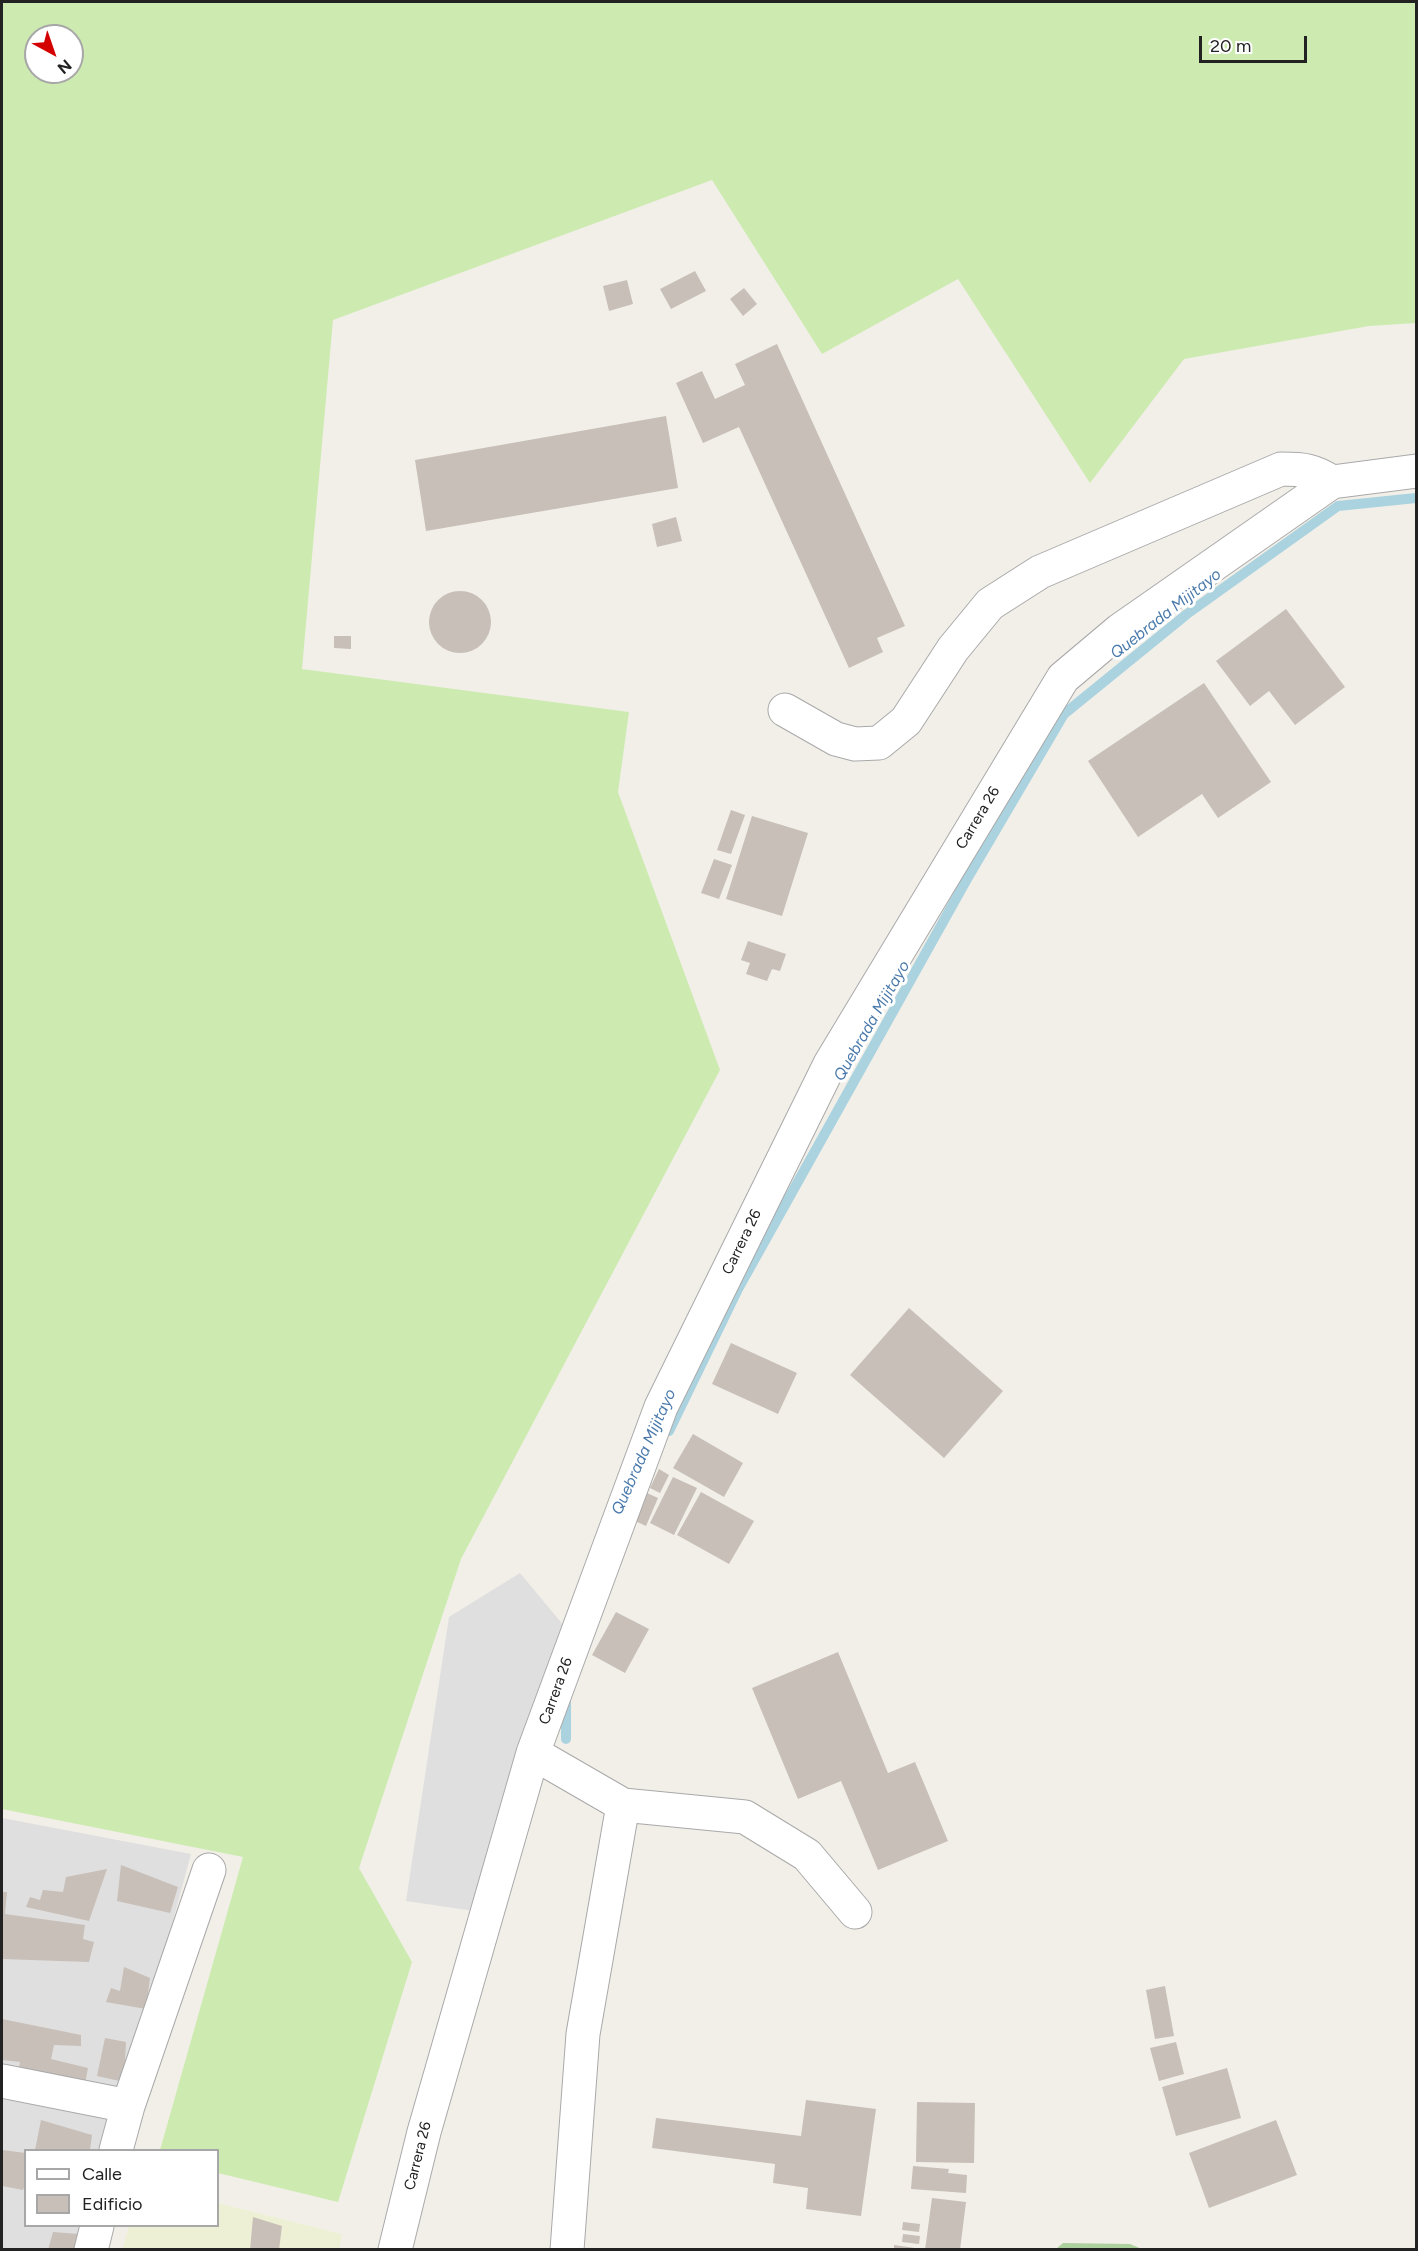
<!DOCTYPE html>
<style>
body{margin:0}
#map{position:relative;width:1418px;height:2251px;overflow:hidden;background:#f2efe9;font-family:Figtree,sans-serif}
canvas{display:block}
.frame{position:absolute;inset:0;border:3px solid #222;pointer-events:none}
.legend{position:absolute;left:24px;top:2149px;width:195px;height:78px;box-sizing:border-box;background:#fff;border:2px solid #a7a7a7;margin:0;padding:8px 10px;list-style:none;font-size:18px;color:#222}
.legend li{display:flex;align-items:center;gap:12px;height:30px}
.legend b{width:30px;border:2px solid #a7a7a7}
.north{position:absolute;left:24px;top:24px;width:60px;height:60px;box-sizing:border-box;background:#fff;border:2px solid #a7a7a7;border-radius:50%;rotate:140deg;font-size:16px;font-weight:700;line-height:24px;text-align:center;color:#222}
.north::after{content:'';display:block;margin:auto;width:21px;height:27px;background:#d40000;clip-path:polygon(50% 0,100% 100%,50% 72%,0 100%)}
.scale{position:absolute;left:1199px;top:36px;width:108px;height:27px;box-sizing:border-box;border:3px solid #222;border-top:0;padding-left:8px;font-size:18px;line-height:21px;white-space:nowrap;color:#222;-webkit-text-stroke:4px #fff;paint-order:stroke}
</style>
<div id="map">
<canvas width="1418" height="2251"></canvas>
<div class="frame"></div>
<ul class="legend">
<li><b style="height:8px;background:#fff"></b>Calle</li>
<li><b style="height:16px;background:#c7bfb8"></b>Edificio</li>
</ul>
<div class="north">N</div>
<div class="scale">20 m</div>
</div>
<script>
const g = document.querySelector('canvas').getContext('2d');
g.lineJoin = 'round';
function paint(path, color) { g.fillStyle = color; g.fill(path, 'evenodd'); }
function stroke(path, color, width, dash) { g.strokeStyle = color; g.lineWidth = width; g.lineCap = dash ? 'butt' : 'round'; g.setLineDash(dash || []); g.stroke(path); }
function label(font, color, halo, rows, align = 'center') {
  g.font = font + ' Figtree,sans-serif'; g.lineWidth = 6; g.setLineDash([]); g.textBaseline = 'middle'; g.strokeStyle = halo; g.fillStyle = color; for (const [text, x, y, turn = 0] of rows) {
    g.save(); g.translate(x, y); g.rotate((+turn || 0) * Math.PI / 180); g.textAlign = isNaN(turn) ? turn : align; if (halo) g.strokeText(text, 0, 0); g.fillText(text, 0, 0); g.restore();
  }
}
paint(new Path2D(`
 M520 1573 569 1632 474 1911 406 1901 449 1617Z
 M2 1818 191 1854 124 2101 2 2075Z
 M2 2090 121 2112 111 2150H26V2226H92L85 2249H2Z`), '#e0dfdf');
paint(new Path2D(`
 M218 2203 342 2234 339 2249 122 2250 129 2226H218Z`), '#eef0d5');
paint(new Path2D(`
 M2 2H1416V323L1369 326 1184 359 1090 483 958 279 822 354 712 180 333 320 302 669 629 712 618 792 720 1070 461 1559 359 1868 412 1962 338 2202 218 2173V2150H160L243 1857 2 1809ZM36 36H72V72H36Z`), '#cdebb0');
paint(new Path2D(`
 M1063 2243 1130 2244 1142 2249H1056Z`), '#add19e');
stroke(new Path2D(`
 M669 1431 738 1289 967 879 1064 714 1187 614 1338 506 1416 498
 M566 1700V1739`), '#aad3df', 10);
paint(new Path2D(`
 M695 271 706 291 671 309 660 289Z
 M627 280 633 304 609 311 603 286Z
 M744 288 757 304 743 316 730 299Z
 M777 344 905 626 877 638 883 652 849 668 739 427 703 443 676 383 702 371 715 399 745 385 735 364Z
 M666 416 678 488 426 531 415 460Z
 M676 517 682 541 657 547 652 524Z
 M429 622a31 31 0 1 1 62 0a31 31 0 1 1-62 0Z
 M1286 609 1345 687 1295 725 1269 691 1250 706 1216 661Z
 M334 636H351V649L334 648Z
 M1204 683 1271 782 1218 818 1202 794 1138 837 1088 761Z
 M731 810 745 815 731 854 717 850Z
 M752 816 808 833 782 916 726 899Z
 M714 859 732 865 719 899 701 893Z
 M748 941 786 954 780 971 772 969 767 981 746 974 750 963 741 960Z
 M909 1308 1003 1391 944 1458 850 1375Z
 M731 1343 797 1373 778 1414 712 1384Z
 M693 1434 743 1463 724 1497 673 1468Z
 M659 1469 669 1475 660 1493 650 1488Z
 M673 1477 697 1488 674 1535 650 1523Z
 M701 1492 754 1521 729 1564 677 1535Z
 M647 1493 658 1498 646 1526 635 1521Z
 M616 1612 649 1629 625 1673 592 1655Z
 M838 1652 888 1773 915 1762 948 1841 878 1870 841 1781 798 1799 752 1688Z
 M121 1865 178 1887 170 1913 117 1901Z
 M107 1869 89 1921 26 1907 30 1897 40 1900 43 1890 63 1892 66 1877Z
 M2 1892H7L5 1914 85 1925 83 1939 94 1942 89 1962 2 1959Z
 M124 1967 150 1978 146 2009 106 2002 111 1988 120 1991Z
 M1165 1986 1174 2036 1155 2039 1146 1990Z
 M2 2019 81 2035V2046L54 2045 51 2059 88 2068 84 2089 17 2078 20 2062 2 2060Z
 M105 2038 126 2042 124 2082 97 2076Z
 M1176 2042 1184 2074 1159 2081 1150 2048Z
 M1227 2068 1241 2118 1176 2136 1162 2087Z
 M806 2100 876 2109 861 2216 806 2209 808 2188 773 2183 775 2164 652 2148 656 2118 801 2136Z
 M917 2102 975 2103 974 2163 916 2162Z
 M41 2120 92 2135 90 2150H35Z
 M1276 2120 1297 2175 1209 2208 1189 2153Z
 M2 2150 26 2153V2182L23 2190 2 2186Z
 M913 2166 949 2169 948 2173 967 2175 966 2193 911 2189Z
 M932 2198 966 2202 960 2250H925Z
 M253 2217 282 2226 279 2250H250Z
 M903 2222 920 2224 919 2232 902 2230Z
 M53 2232 79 2234 75 2250H48Z
 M903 2234 920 2236 919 2244 902 2242Z
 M894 2245 915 2248V2250H894Z`), '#c7bfb8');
const minor = new Path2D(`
 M785 710 836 739 855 744 879 743 906 721 953 649 990 604 1040 572 1281 469C1304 469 1313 470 1332 482
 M533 1753 623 1805
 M2 2081 128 2106
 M116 2150 128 2106 209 1870
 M91 2250 97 2226
 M395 2250 424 2132 533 1753 661 1407 830 1064 1063 678 1120 630 1332 482 1416 471
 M567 2250 583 2034 623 1805 745 1817 807 1855 855 1912`);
stroke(minor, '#a9a9a9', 35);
stroke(minor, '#fff', 33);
label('15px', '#222', '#fff', [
 ["Carrera 26",978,818,-59],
 ["Carrera 26",742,1242,-64],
 ["Carrera 26",556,1691,-70],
 ["Carrera 26",418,2156,-76]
]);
label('italic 16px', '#4a7aab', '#fff', [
 ["Quebrada Mijitayo",1166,614,-38],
 ["Quebrada Mijitayo",872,1021,-60],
 ["Quebrada Mijitayo",644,1452,-66]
]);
</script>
